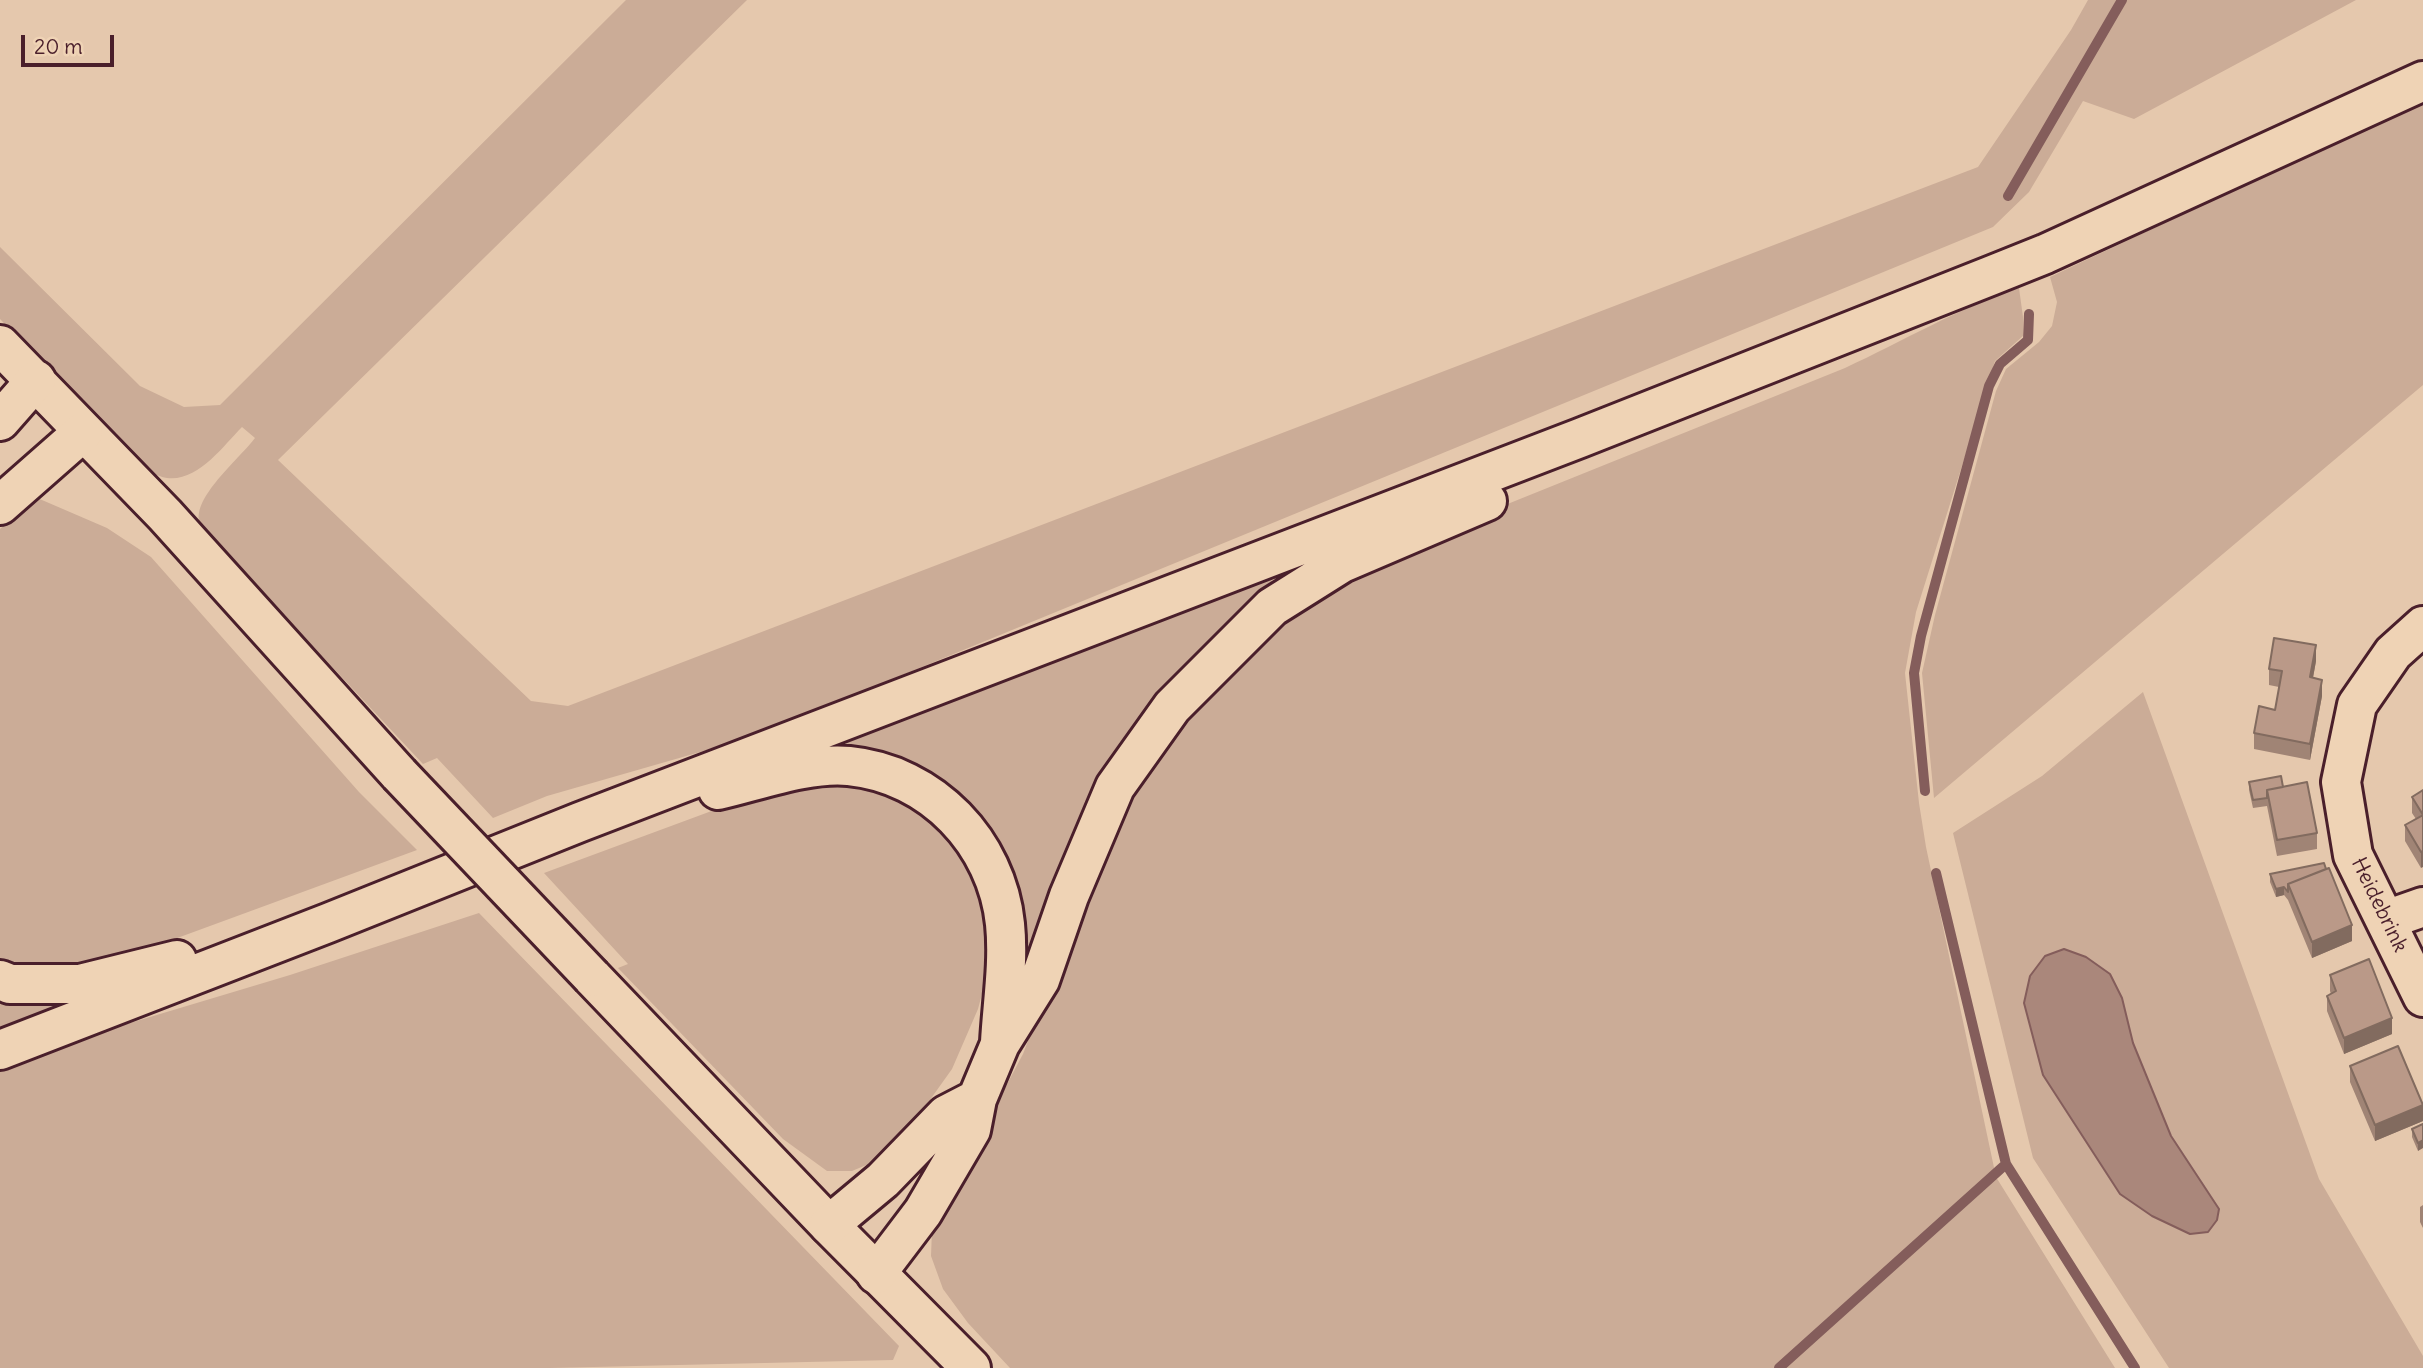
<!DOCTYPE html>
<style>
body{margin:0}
#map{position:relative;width:2423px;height:1368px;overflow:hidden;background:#e5c8ad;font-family:Delius,sans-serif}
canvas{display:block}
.scale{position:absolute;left:21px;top:35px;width:93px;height:32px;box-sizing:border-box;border:4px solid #4a1f2b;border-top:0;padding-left:9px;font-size:21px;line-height:24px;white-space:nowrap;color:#4a1f2b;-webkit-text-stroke:5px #efd3b5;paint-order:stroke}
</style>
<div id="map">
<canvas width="2423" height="1368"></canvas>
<div class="scale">20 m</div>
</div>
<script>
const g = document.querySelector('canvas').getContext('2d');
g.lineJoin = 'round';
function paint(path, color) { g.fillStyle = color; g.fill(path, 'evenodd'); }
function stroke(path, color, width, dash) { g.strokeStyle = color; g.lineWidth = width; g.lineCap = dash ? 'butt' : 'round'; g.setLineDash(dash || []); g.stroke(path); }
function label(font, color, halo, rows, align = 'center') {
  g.font = font + ' Delius,sans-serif'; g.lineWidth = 5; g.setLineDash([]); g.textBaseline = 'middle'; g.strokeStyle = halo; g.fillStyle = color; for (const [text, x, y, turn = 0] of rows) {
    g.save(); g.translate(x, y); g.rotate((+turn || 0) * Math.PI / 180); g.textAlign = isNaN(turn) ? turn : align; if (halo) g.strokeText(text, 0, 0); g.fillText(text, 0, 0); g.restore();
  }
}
paint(new Path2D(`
 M626 0H747L278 460 531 701 568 706 1978 167 2071 30 2088 0H2356L2134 119 2083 101 2029 192 1993 227 866 690 721 746 547 796 493 818 437 758 423 764 204 530C202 526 200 523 199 520 195 495 241 457 255 438L242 427C223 446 198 482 167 478 160 477 152 473 146 471L0 319V247L140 386 184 407 220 405Z
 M2423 101V385L1934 798 1922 673 1935 615 1996 391 2006 369 2039 342 2052 326 2057 302 2050 277Z
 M2019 288 2023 317V336L1995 361 1916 612 1905 673 1919 803 1926 847 1996 1177 2115 1368H1010L968 1323 943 1289 931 1256 932 1230 951 1190 1023 1054 1103 843 1164 737 1252 643 1381 555 1845 368C1903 341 1959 308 2019 288Z
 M35 497 107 528 151 557 359 792 417 850 101 966H0V529Z
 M1270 577 1276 589 1226 629 1037 949 1023 946 1010 875 839 746 846 738Z
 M2143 692 2319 1179 2423 1356V1368H2169L2033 1158 1953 833 2042 776ZM2122 998 2133 1043 2171 1136 2219 1209 2208 1232 2190 1234 2152 1216 2120 1194 2043 1075 2024 1003Z
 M832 779 921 803 983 881 991 960 978 1009 952 1069 917 1118 891 1147 871 1163 852 1171H827L783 1139 618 968 628 964 544 873 790 782Z
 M479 913 899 1346 893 1360 550 1368H0V1068L70 1041 290 975Z
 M0 992 81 999 0 1031Z`), '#cbac97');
const water = new Path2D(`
 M2064 949 2086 957 2110 974 2122 998 2133 1043 2171 1136 2219 1209 2217 1220 2208 1232 2190 1234 2152 1216 2120 1194 2043 1075 2024 1003 2030 976 2045 956Z`);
paint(water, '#aa877b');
stroke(water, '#845d5b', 2);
stroke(new Path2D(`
 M2008 196 2122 0
 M1925 791 1914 673 1921 636 1989 386 2000 364 2028 340 2029 314
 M1936 873 2006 1164 2135 1368
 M1779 1368 2006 1164`), '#845d5b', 10);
const minor = new Path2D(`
 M2423 626 2393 653 2357 705 2341 782 2353 855 2423 997
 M2386 920 2423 907`);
const major = new Path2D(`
 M0 345 165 515 399 774
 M592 977 829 1225 971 1368`);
const highway = new Path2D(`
 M0 421 36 380
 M0 505 83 432
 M718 790C758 781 808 762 849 766 932 774 997 843 1005 924 1009 963 1002 1004 1000 1042
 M0 980 10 984H80L177 960
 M0 1050 328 923 580 822 1580 438 1990 276 2045 254 2423 81
 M829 1225 883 1180 946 1115 977 1099
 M876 1274 923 1212 971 1130 977 1099 1000 1044 1040 980 1069 896 1115 787 1172 707 1272 607 1342 563 1487 501`);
stroke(minor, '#4a1f2b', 44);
stroke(major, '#4a1f2b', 44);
stroke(highway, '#4a1f2b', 44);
stroke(minor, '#efd3b5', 38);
stroke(major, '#efd3b5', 38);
stroke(highway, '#efd3b5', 38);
const majorBridge = new Path2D(`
 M399 774 592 977`);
stroke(majorBridge, '#4a1f2b', 44, []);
stroke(majorBridge, '#efd3b5', 38);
paint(new Path2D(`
 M2316 661 2313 678 2322 696 2310 760 2254 749V733L2275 710 2279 687 2269 685V669Z
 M2249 782 2283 787 2317 833V849L2277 856 2267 806 2253 808 2249 790Z
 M2423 790 2421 868 2405 841V825L2416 819 2412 813V797Z
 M2324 863 2352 941 2312 958 2288 900 2284 895 2276 897 2270 882V874Z
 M2330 975 2392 1034 2344 1054 2327 1011V996L2331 994 2330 991Z
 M2350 1066 2423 1105V1121L2375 1141 2350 1082Z
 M2423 1124 2418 1151 2412 1137V1129Z
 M2423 1205V1228L2420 1222V1207Z`), '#a08475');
paint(new Path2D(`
 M2316 645V661L2310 693V677Z
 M2322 680V696L2310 760V744Z
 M2423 851V867L2421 868V852Z
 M2284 887V895L2276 897V889Z
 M2352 925V941L2312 958V942Z
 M2392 1018V1034L2344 1054V1038Z
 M2423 1105V1121L2375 1141V1125Z
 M2423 1140V1148L2418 1151V1143Z`), '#826b5f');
const building = new Path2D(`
 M2274 638 2316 645 2310 677 2322 680 2310 744 2254 733 2259 706 2275 710 2282 671 2269 669Z
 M2281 776 2283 787 2267 790V798L2253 800 2249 782Z
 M2307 782 2317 833 2277 840 2267 790Z
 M2423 790V851L2421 852 2405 825 2423 815 2412 797Z
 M2324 863 2326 869 2288 884V892L2284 887 2276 889 2270 874Z
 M2329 868 2352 925 2312 942 2288 884Z
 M2369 959 2392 1018 2344 1038 2327 996 2336 991 2330 975Z
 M2398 1046 2423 1105 2375 1125 2350 1066Z
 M2423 1124V1140L2418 1143 2412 1129Z`);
paint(building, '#ba9988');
stroke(building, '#826b5f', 2);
label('21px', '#4a1f2b', '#efd3b5', [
 ["Heidebrink",2379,905,64]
]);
</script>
